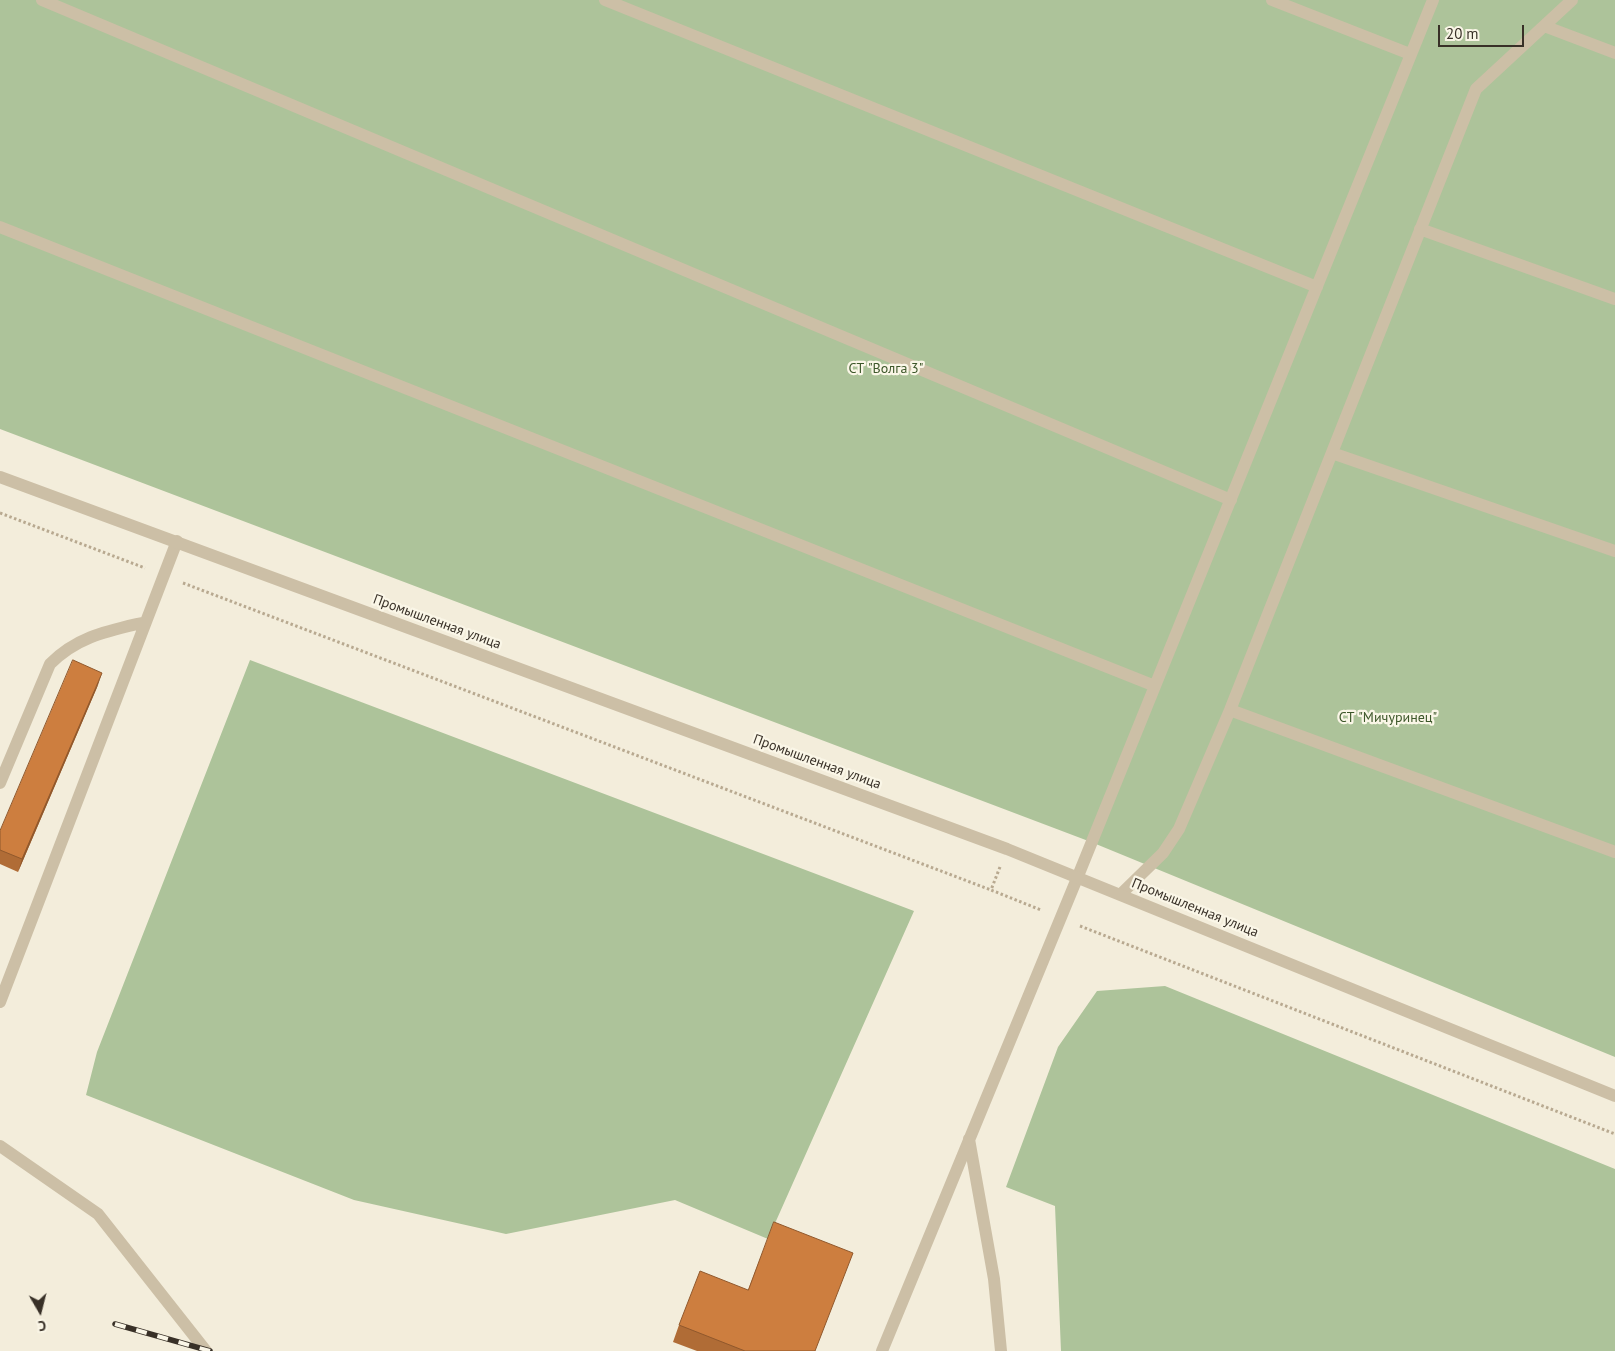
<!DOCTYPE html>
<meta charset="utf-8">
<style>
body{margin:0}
#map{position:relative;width:1615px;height:1351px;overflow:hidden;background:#f3eddb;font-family:"PT Sans",sans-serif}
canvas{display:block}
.north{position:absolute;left:15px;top:1286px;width:50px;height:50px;-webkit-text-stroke:4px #faf6e7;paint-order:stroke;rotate:172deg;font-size:14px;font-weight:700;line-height:20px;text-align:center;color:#383027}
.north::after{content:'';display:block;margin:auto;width:18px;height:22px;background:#383027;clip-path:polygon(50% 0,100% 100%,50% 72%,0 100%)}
.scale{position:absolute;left:1438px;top:25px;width:86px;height:22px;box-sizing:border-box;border:2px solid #383027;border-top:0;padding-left:6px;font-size:15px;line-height:18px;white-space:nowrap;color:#383027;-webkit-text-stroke:4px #faf6e7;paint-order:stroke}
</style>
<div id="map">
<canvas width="1615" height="1351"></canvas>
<div class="north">С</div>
<div class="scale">20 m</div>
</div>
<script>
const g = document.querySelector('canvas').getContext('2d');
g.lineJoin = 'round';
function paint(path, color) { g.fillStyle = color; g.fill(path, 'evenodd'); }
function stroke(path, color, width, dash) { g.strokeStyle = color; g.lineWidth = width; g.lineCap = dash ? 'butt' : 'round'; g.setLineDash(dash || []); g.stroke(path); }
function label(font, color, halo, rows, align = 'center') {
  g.font = font + ' "PT Sans",sans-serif'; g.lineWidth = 4.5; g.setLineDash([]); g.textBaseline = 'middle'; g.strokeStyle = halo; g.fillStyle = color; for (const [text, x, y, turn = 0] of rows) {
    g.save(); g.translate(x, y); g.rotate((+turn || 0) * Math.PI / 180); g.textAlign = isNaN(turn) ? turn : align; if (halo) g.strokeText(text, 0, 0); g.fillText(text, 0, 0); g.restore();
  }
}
paint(new Path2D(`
 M0 0H1615V1057L1091 842 0 429Z
 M250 660 914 911 768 1239 675 1200 506 1234 354 1200 86 1095 97 1052Z
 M1165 986 1615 1169V1351H1061L1055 1206 1006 1187 1058 1047 1097 991Z`), '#adc39a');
stroke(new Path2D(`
 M0 513 145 568
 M183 583 991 890
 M1000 867 991 890 1041 910
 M1080 926 1615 1134`), '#b8a990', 3, [2.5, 2.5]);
stroke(new Path2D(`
 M42 0 1231 500
 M605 0 1317 287
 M1272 0 1410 54
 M1544 26 1615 53
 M0 227 1155 686
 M1420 229 1615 299
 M1332 453 1615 551
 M1230 710 1615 852
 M0 783 50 664C78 636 108 631 146 622
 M1121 894 1163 853 1179 829 1230 710 1476 89 1572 0
 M0 1002 177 541
 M969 1139 994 1279 1001 1351
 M0 1146 98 1214 206 1351
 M882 1351 1078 876 1433 0`), '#ccbfa6', 12);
stroke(new Path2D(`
 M0 477 1007 849 1615 1096`), '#ccbfa6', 12);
const rail = new Path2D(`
 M115 1324 210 1351`);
stroke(rail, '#383027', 5.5);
stroke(rail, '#faf6e7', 4, [11]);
paint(new Path2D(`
 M98 685 18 872 0 864V831Z
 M679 1325 816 1351H697L673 1342Z`), '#b06c36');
paint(new Path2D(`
 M102 673 98 685 18 872 22 859Z`), '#90582c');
const building = new Path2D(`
 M73 660 102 673 22 859 0 850V831Z
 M774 1222 853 1253 815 1351H745L679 1325 700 1271 748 1290Z`);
paint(building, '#cd7e3f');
stroke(building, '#90582c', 1);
label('14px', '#3d572a', '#faf6e7', [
 ["СТ \"Волга 3\"",886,369],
 ["СТ \"Мичуринец\"",1388,718]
]);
label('14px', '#383027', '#faf6e7', [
 ["Промышленная улица",437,622,20],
 ["Промышленная улица",817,762,20],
 ["Промышленная улица",1195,908,22]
]);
</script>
